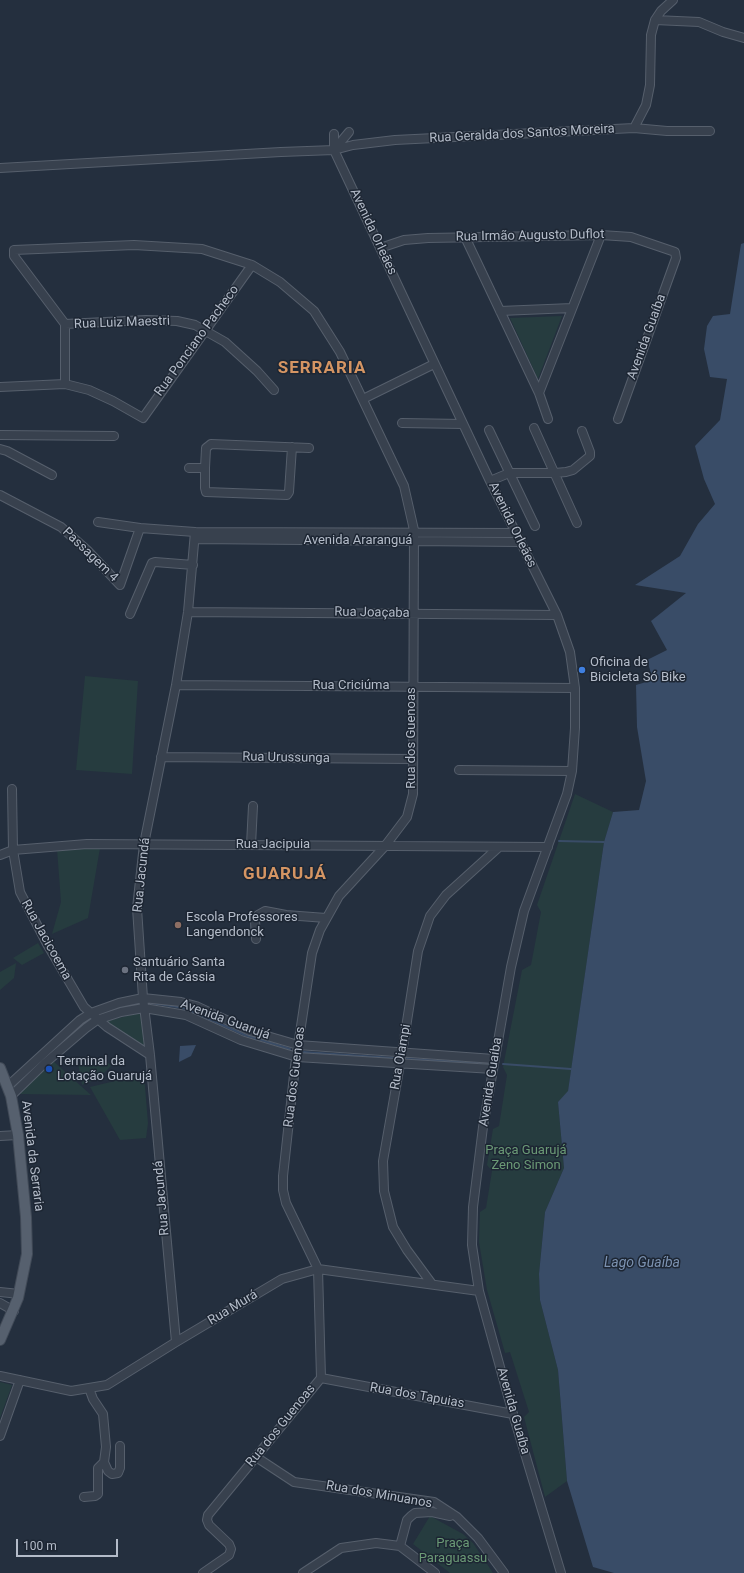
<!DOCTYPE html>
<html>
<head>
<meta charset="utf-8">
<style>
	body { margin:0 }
	#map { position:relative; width:744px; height:1573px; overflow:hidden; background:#242f3e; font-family:Roboto,sans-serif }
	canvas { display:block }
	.scale { position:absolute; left:16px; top:1539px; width:102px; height:18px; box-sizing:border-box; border:2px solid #b4bcc9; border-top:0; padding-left:5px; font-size:12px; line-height:14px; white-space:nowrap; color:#b4bcc9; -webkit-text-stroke:3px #1d2633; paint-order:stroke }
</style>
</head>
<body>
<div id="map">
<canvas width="744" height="1573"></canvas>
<div class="scale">100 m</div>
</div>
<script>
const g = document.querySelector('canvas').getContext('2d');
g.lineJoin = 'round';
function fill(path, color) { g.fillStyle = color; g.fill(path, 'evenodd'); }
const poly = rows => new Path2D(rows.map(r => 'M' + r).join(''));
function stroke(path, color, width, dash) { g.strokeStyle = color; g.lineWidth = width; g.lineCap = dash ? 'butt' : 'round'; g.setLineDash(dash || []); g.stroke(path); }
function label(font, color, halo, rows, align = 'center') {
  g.font = font + ' Roboto,sans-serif'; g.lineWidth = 3; g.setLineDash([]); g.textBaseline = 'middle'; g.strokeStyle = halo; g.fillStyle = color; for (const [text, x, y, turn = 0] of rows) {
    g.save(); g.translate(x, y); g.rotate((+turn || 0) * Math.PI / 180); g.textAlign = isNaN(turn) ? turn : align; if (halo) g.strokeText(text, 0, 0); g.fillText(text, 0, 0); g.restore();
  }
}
fill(poly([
	[562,316,538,379,510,318],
	[85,676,138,681,132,774,76,770],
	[575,794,613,812,604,842,568,1092,558,1102,564,1168,545,1212,539,1274,540,1300,558,1370,567,1481,545,1497,524,1417,529,1412,510,1352,505,1353,487,1290,479,1242,480,1212,486,1208,492,1171,487,1165,493,1129,499,1126,507,1075,503,1067,522,970,531,965,541,912,537,905],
	[100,848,88,918,52,934,61,902,57,849],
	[38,943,44,953,22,965,13,958],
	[16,963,14,978,0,990,0,972],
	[141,1012,148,1050,105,1022],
	[77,1058,105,1059,111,1066,99,1078,82,1085],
	[52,1060,91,1095,20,1094,21,1089],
	[144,1074,148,1123,146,1138,120,1140,90,1087],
	[0,1382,12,1385,0,1418],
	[430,1516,463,1534,473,1543,493,1573,450,1573,413,1544]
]), '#263c3f');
fill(poly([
	[744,243,744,1573,614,1573,593,1567,567,1481,558,1370,540,1300,539,1274,545,1212,564,1168,558,1102,568,1091,604,842,613,812,639,810,646,781,637,727,636,685,653,680,647,660,667,650,651,621,686,593,635,585,680,556,698,524,715,504,704,479,695,446,720,420,727,379,710,377,704,349,707,326,713,316,730,314,741,244],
	[196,1045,191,1056,179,1062,180,1046]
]), '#394c67');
stroke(poly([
	[559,841,604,842],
	[152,1003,184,1008,245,1035,290,1049],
	[304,1052,393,1058],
	[407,1059,481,1063],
	[503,1064,571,1069]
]), '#394c67', 2);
const minor = poly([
	[655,20,699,22,723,32,744,38],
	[634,128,646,105,650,85,651,35,655,20,661,11,673,0],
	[334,134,334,150,349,132],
	[334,150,490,481,557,615,570,652,575,688,575,728,572,771,567,794,524,911,511,967,483,1127,473,1207,472,1245,479,1291,513,1414,561,1573],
	[0,168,281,152,334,150,353,145,395,140,634,128,667,131,710,131],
	[465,237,539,393,548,419],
	[380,248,404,240,428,238,601,235,631,237,675,252,676,258,618,419],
	[500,311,572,308],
	[65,324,146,320,177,321,195,325,225,342,257,371,274,390],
	[65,384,65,324,14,256,14,250,134,245,202,249,252,265,280,282,314,311,340,352,404,486,414,530,413,794,407,817,385,846,339,896,320,930,312,953,295,1066,283,1176,283,1190,286,1203,318,1269,321,1378,208,1515,207,1520,209,1525,229,1544,231,1549,229,1555,203,1573],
	[0,387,65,384,89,390,113,401,143,418,252,265],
	[539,393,601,235],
	[363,399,434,364],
	[402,423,463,424],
	[534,428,577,523],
	[489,430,535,526],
	[0,435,114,436],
	[0,449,7,451,52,475],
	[189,468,205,468,205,488,206,492,287,495,289,492,292,447],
	[205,468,206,448,211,444,309,448],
	[490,481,509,473,555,473,566,472,573,470,590,456,590,452,582,431],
	[0,495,61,527,87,550,120,585,140,528,195,532,516,533],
	[98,522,140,528],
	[195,539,520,542],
	[188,612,557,615],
	[130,614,152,563,155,562,193,565],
	[176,685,575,688],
	[161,757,412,759],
	[459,770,572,771],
	[12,789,13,850,20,892,47,944,84,1007,107,1027,150,1055],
	[251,845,253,806],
	[0,855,13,850,87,844,548,847],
	[256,939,255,921,258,915,265,911,286,915,326,918],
	[8,1086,80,1020,91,1013,119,1003,143,998,181,1002,196,1006,250,1031,298,1045,494,1059],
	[11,1096,44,1064,86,1028,97,1020,121,1012,144,1008,186,1015,241,1040,297,1057,493,1069],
	[0,1136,18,1135],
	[432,1284,407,1250,393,1227,384,1191,383,1161,402,1053,418,951,430,916,446,895,499,847],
	[0,1292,19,1294],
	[0,1303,14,1311],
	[176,1342,150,1055,143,998,137,908,144,844,176,685,188,612,195,532],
	[0,1376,71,1391,107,1385,176,1342,282,1279,318,1269,479,1291],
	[321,1378,513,1414],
	[0,1436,20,1380],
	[256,1457,294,1482,434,1502,457,1517,478,1538,504,1573],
	[104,1462,108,1471,112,1474,118,1473,120,1468,120,1446],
	[84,1497,95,1496,98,1494,98,1468,104,1462,106,1447,103,1414,93,1399,89,1388],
	[400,1546,407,1520,411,1516,415,1513,432,1512,450,1516],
	[303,1573,341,1548,376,1543,400,1546,435,1573]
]);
const major = poly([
	[0,1068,11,1096,18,1135,26,1217,27,1254,18,1298,0,1340]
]);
stroke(minor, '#565f6c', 10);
stroke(major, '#414a57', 12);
stroke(minor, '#38414e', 8);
stroke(major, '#56606e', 10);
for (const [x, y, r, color] of [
	[582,670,4,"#3f7fe0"],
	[178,925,4,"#8d6e63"],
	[125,970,4,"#6b7280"],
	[49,1069,4,"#1a4fb4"]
]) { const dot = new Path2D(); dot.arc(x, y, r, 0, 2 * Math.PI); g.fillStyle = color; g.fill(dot); stroke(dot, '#1d2633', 1.5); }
label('13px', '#b4bcc9', '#1d2633', [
	["Rua Geralda dos Santos Moreira",522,134,-3],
	["Avenida Orleães",373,232,65],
	["Rua Irmão Augusto Duflot",530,236,-1],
	["Rua Luiz Maestri",122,323,-2],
	["Avenida Guaíba",647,337,-70],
	["Rua Ponciano Pacheco",197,341,-54],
	["Avenida Orleães",512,525,64],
	["Avenida Araranguá",358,541],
	["Passagem 4",90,555,44],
	["Rua Joaçaba",372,613,1],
	["Rua Criciúma",351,686],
	["Rua dos Guenoas",412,738,-90],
	["Rua Urussunga",286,758,1],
	["Rua Jacipuia",273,845],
	["Rua Jacundá",142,875,-84],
	["Rua Jacicoema",46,940,61],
	["Avenida Guarujá",225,1020,20],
	["Rua Oiampi",401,1057,-80],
	["Rua dos Guenoas",295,1077,-83],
	["Avenida Guaíba",491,1082,-81],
	["Avenida da Serraria",32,1156,83],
	["Rua Jacundá",162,1198,-95],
	["Rua Murá",233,1308,-31],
	["Rua dos Tapuias",417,1396,10],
	["Avenida Guaíba",513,1411,74],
	["Rua dos Guenoas",281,1426,-51],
	["Rua dos Minuanos",379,1495,10]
]);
label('13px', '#b4bcc9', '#1d2633', [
	["Oficina de",590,663],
	["Bicicleta Só Bike",590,678],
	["Escola Professores",186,918],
	["Langendonck",186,933],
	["Santuário Santa",133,963],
	["Rita de Cássia",133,978],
	["Terminal da",57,1062],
	["Lotação Guarujá",57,1077]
], 'left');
label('13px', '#6b9a76', '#1d2633', [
	["Praça Guarujá",526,1151],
	["Zeno Simon",526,1166],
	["Praça",453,1544],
	["Paraguassu",453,1559]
]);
label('italic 14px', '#7c92b1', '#1d2633', [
	["Lago Guaíba",642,1263]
]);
g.letterSpacing = '1px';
label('bold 17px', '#d59563', '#1d2633', [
	["SERRARIA",322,369],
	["GUARUJÁ",285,875]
]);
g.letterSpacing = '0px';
</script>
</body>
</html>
